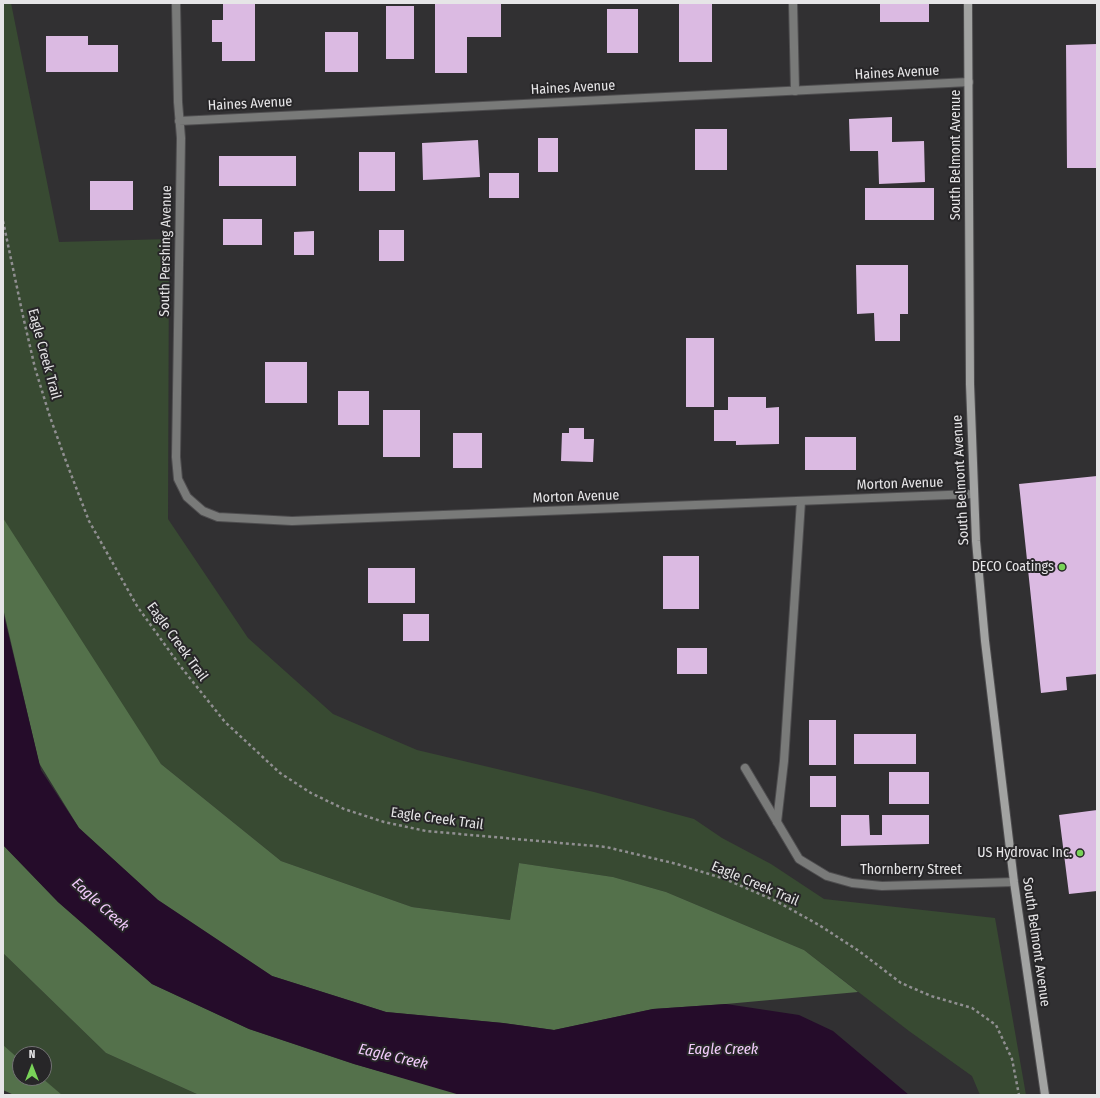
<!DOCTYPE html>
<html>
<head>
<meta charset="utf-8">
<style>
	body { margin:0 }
	#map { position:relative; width:1100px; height:1098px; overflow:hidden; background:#313032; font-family:"Fira Sans Condensed",sans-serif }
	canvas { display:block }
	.frame { position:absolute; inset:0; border:4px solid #e6e5e7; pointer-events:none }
	.north { position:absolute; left:12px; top:1046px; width:40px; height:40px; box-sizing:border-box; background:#272628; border:1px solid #737274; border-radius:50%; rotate:0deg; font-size:11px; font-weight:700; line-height:16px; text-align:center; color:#e6e5e7 }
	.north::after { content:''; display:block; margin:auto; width:14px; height:18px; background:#78d258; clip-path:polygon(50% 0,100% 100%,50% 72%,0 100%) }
</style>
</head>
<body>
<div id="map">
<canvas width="1100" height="1098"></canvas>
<div class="frame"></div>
<div class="north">N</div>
</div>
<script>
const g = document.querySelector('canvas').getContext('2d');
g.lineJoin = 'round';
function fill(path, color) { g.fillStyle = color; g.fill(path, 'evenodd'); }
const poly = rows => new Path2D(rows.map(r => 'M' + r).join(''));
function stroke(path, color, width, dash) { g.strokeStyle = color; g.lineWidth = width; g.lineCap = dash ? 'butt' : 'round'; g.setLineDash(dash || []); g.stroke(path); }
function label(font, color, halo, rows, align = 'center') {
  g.font = font + ' "Fira Sans Condensed",sans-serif'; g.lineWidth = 4; g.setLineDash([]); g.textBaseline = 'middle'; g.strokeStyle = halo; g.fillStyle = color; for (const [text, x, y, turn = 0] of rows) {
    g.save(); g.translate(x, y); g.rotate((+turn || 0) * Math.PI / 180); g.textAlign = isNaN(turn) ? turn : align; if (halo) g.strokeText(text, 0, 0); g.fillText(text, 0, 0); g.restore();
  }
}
fill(poly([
	[3,3,11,3,59,242,169,239,168,519,248,638,333,714,417,750,594,792,694,819,722,838,771,864,824,899,995,918,1026,1095,980,1095,972,1076,909,1031,804,950,666,892,613,877,519,863,510,920,412,907,281,861,161,764,89,656,3,519],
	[3,953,106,1053,199,1095,61,1095,41,1078,44,1078,44,1054,20,1054,20,1061,3,1046]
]), '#384a32');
fill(poly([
	[3,518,161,764,281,861,412,907,510,920,519,863,613,877,666,892,804,950,858,992,726,1004,653,1009,554,1030,503,1023,386,1012,272,976,158,900,79,828,39,763,3,608],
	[3,845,58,902,152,984,249,1029,354,1064,465,1095,199,1095,106,1053,3,953],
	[3,1045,20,1060,20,1078,42,1078,62,1095,14,1095,3,1090]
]), '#54714b');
fill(poly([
	[3,612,41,770,79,828,158,900,272,976,386,1012,503,1023,554,1030,653,1009,726,1004,799,1015,833,1031,909,1095,460,1095,354,1064,249,1029,152,984,58,902,3,845]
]), '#250c2a');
fill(poly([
	[223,3,255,3,255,61,222,61,222,42,212,42,212,20,223,20],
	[435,3,501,3,501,37,467,37,467,73,435,73],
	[679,3,712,3,712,62,679,62],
	[880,3,929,3,929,22,880,22],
	[386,6,414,6,414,59,386,59],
	[607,9,638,9,638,53,607,53],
	[325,32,358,32,358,72,325,72],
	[46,36,88,36,88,45,118,45,118,72,46,72],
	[1097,44,1097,168,1067,168,1066,45],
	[892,117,892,142,924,141,925,182,879,184,878,151,850,151,849,119],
	[695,129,727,129,727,170,695,170],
	[538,138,558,138,558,172,538,172],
	[478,140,480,177,423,180,422,143],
	[359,152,395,152,395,191,359,191],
	[219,156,296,156,296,186,219,186],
	[489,173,519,173,519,198,489,198],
	[90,181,133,181,133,210,90,210],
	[865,188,934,188,934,220,865,220],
	[223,219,262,219,262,245,223,245],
	[379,230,404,230,404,261,379,261],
	[314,231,314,255,294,255,294,232],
	[856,265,908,265,908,314,900,314,900,341,875,341,874,313,857,314],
	[686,338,714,338,714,407,686,407],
	[265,362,307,362,307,403,265,403],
	[338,391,369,391,369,425,338,425],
	[728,397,766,397,766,408,779,407,779,444,736,445,736,441,714,441,714,410,728,410],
	[383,410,420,410,420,457,383,457],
	[569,428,584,428,584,439,594,439,593,462,561,461,562,433,569,433],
	[453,433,482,433,482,468,453,468],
	[805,437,856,437,856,470,805,470],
	[1097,476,1097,674,1066,677,1067,690,1041,693,1019,484],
	[663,556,699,556,699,609,663,609],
	[368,568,415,568,415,603,368,603],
	[403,614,429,614,429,641,403,641],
	[677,648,707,648,707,674,677,674],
	[809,720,836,720,836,765,809,765],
	[854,734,916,734,916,764,854,764],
	[889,772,929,772,929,804,889,804],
	[810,776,836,776,836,807,810,807],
	[1097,810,1097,891,1069,894,1059,815],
	[841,815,869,815,870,835,882,835,882,815,929,815,929,844,841,846]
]), '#dbbae2');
const lane = poly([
	[793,3,795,91],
	[777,822,784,761,801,501]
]);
const street = poly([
	[176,3,178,102,181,138,176,457,178,479,187,497,203,511,218,517,292,521,973,494],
	[179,121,969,82],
	[745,768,799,859,827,876,852,883,882,886,1014,882]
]);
const secondary = poly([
	[968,3,970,384,976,541,985,641,1014,882,1045,1095]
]);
stroke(lane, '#4e4d4f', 10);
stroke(street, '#4e4d4f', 10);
stroke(secondary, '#4e4d4f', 10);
stroke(poly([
	[3,221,23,316,35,368,50,417,67,464,89,521,137,606,181,667,225,722,280,773,311,793,344,809,384,822,426,831,606,847,677,864,725,879,776,901,819,925,859,951,901,983,931,996,972,1008,996,1025,1012,1059,1019,1095]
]), '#908f91', 2.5, [3, 3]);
stroke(lane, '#797a79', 8);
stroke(street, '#797a79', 8);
stroke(secondary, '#a2a3a2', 8);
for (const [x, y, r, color] of [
	[1062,567,4,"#78d258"],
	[1080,853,4,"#78d258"]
]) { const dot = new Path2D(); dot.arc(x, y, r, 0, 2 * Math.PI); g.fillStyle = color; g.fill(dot); stroke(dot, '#272628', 1.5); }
label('14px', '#e6e5e7', '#272628', [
	["Haines Avenue",897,73,-3],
	["Haines Avenue",573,88,-3],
	["Haines Avenue",250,104,-3],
	["South Belmont Avenue",956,155,-90],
	["South Pershing Avenue",166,251,-89],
	["Eagle Creek Trail",44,354,75],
	["South Belmont Avenue",961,480,-93],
	["Morton Avenue",900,484,-2],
	["Morton Avenue",576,497,-2],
	["Eagle Creek Trail",177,642,54],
	["Eagle Creek Trail",437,819,8],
	["Thornberry Street",911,870],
	["Eagle Creek Trail",755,884,23],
	["South Belmont Avenue",1036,942,82]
]);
label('14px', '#e6e5e7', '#272628', [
	["DECO Coatings",1054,567],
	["US Hydrovac Inc.",1072,853]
], 'right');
label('italic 15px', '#f3ccfc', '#272628', [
	["Eagle Creek",100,905,42],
	["Eagle Creek",723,1050],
	["Eagle Creek",393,1057,13]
]);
</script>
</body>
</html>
